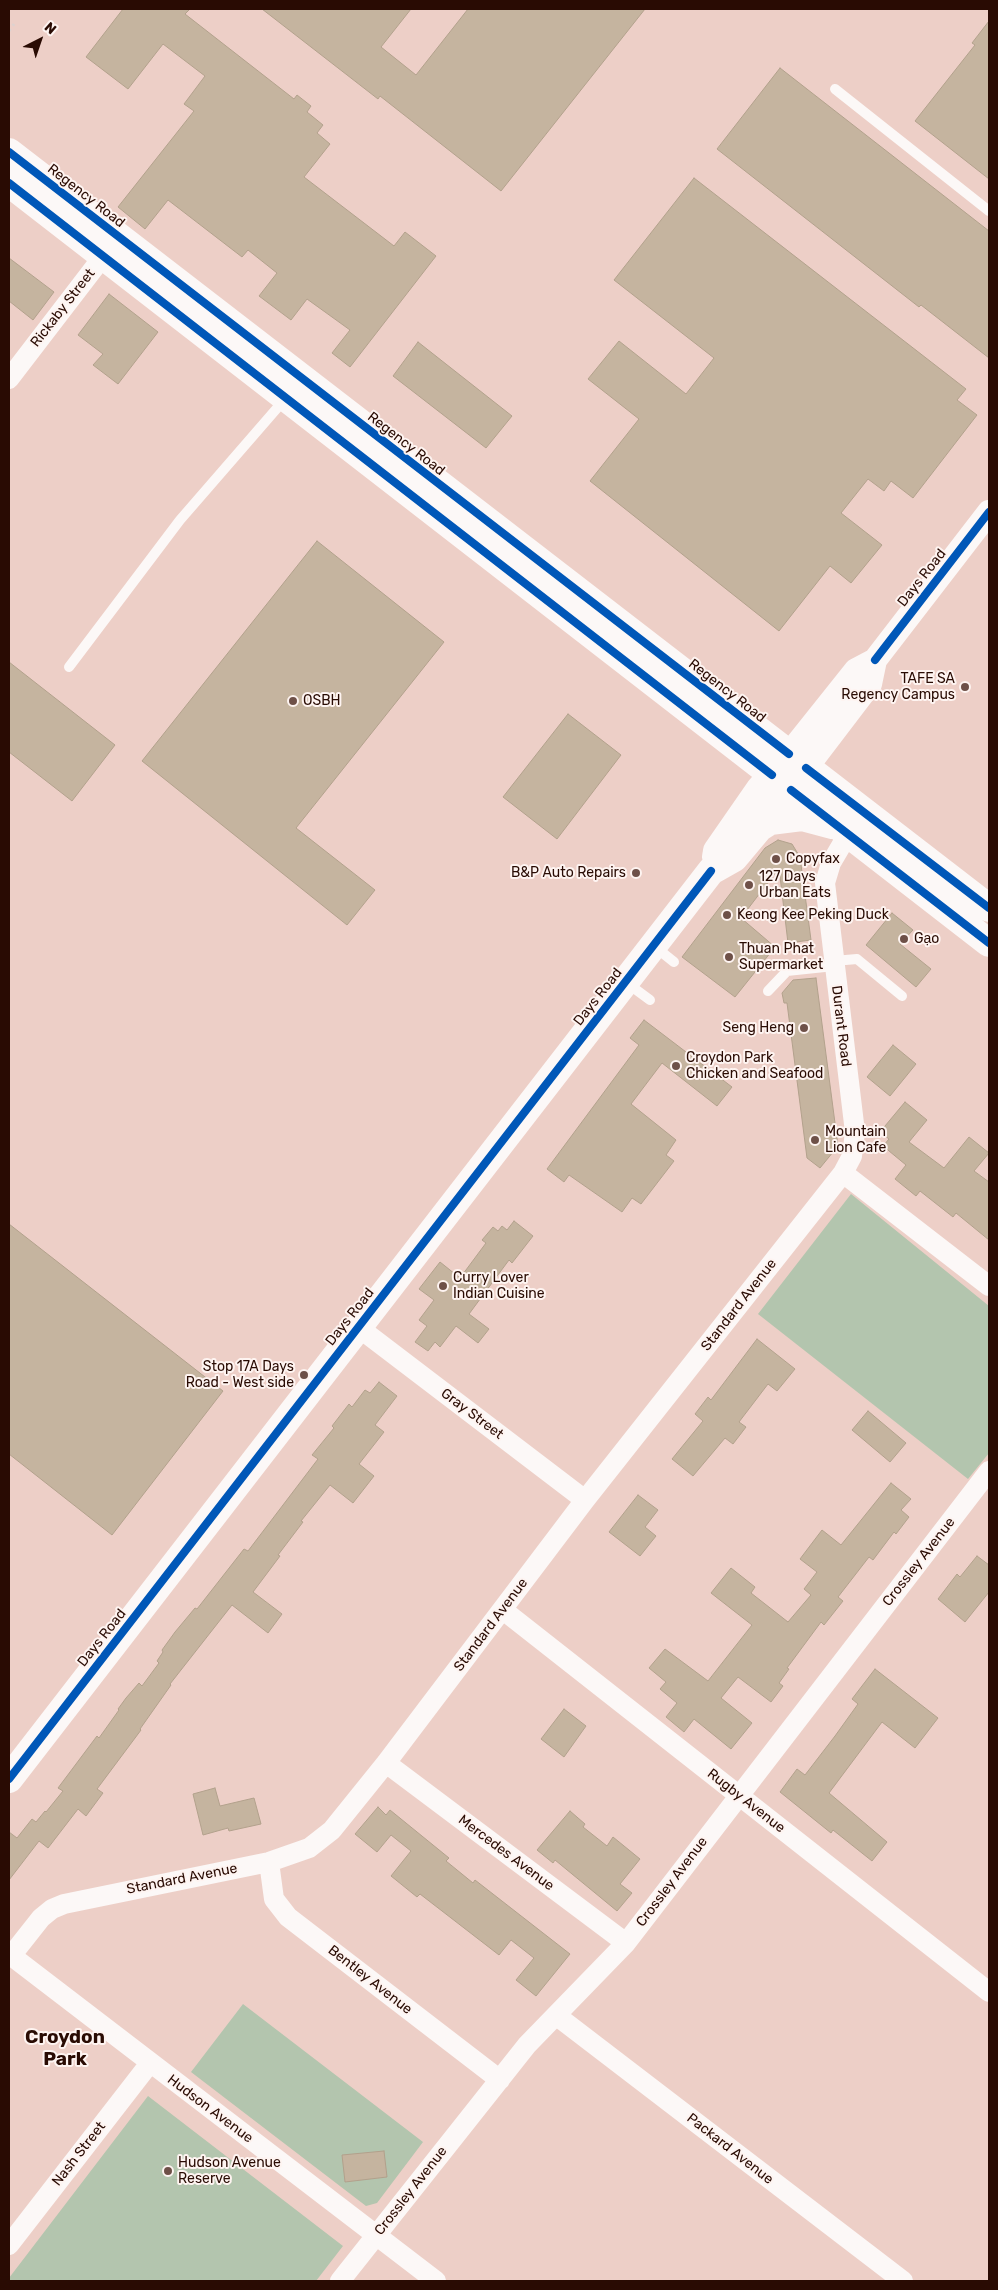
<!DOCTYPE html>
<html>
<head>
<meta charset="utf-8">
<style>
	body { margin:0 }
	#map { position:relative; width:998px; height:2290px; overflow:hidden; background:#edcfc7; font-family:Rubik,sans-serif }
	canvas { display:block }
	.frame { position:absolute; inset:0; border:10px solid #290b03; pointer-events:none }
	.north { position:absolute; left:15px; top:15px; width:50px; height:50px; -webkit-text-stroke:4px #fef4f1; paint-order:stroke; rotate:41deg; font-size:14px; font-weight:700; line-height:20px; text-align:center; color:#290b03 }
	.north::after { content:''; display:block; margin:auto; width:18px; height:22px; background:#290b03; clip-path:polygon(50% 0,100% 100%,50% 72%,0 100%) }
</style>
</head>
<body>
<div id="map">
<canvas width="998" height="2290"></canvas>
<div class="frame"></div>
<div class="north">N</div>
</div>
<script>
const g = document.querySelector('canvas').getContext('2d');
g.lineJoin = 'round';
function fill(path, color) { g.fillStyle = color; g.fill(path, 'evenodd'); }
const poly = rows => new Path2D(rows.map(r => 'M' + r).join(''));
function stroke(path, color, width, dash) { g.strokeStyle = color; g.lineWidth = width; g.lineCap = dash ? 'butt' : 'round'; g.setLineDash(dash || []); g.stroke(path); }
function label(font, color, halo, rows, align = 'center') {
  g.font = font + ' Rubik,sans-serif'; g.lineWidth = 4; g.setLineDash([]); g.textBaseline = 'middle'; g.strokeStyle = halo; g.fillStyle = color; for (const [text, x, y, turn = 0] of rows) {
    g.save(); g.translate(x, y); g.rotate((+turn || 0) * Math.PI / 180); g.textAlign = isNaN(turn) ? turn : align; if (halo) g.strokeText(text, 0, 0); g.fillText(text, 0, 0); g.restore();
  }
}
fill(poly([
	[851,1194,989,1306,989,1453,968,1479,758,1314],
	[243,2004,423,2142,377,2203,366,2206,191,2072],
	[148,2096,343,2246,316,2281,9,2281,9,2278]
]), '#b3c5ae');
const building = poly([
	[123,9,190,9,185,14,294,99,297,95,311,106,307,112,323,125,317,133,330,144,304,177,394,246,405,232,436,256,350,367,332,353,350,330,307,299,291,320,259,296,277,273,248,250,242,257,168,200,145,229,118,207,194,111,184,104,205,76,163,44,128,89,86,57,123,9],
	[262,9,411,9,381,47,416,75,468,9,645,9,501,191,380,96,378,99,262,9],
	[989,21,989,179,915,121,975,45,972,43,989,21],
	[780,68,989,231,989,358,921,305,919,307,717,149,780,68],
	[694,178,966,389,957,400,977,415,913,498,891,481,884,491,868,479,841,513,882,545,851,583,830,566,779,631,590,481,639,419,588,379,619,341,686,394,714,358,614,280,694,178],
	[9,258,54,292,33,320,9,301,9,258],
	[109,294,158,332,118,384,93,365,103,354,78,335,109,294],
	[418,342,512,416,486,448,393,376,418,342],
	[317,541,444,642,296,828,375,890,347,925,142,761,317,541],
	[9,662,115,745,72,801,9,752,9,662],
	[568,714,621,755,557,839,503,797,568,714],
	[778,840,792,844,800,857,811,940,788,943,779,868,741,918,775,947,735,997,682,957,765,848,778,840],
	[892,913,913,930,900,944,931,969,916,987,866,945,892,913],
	[816,978,838,1146,820,1168,807,1158,787,1003,784,1003,782,993,793,980,816,978],
	[644,1020,732,1087,717,1106,662,1063,631,1104,676,1140,666,1155,674,1161,641,1204,632,1198,622,1212,569,1175,564,1182,547,1169,639,1045,630,1038,644,1020],
	[893,1045,916,1064,890,1096,867,1077,893,1045],
	[905,1102,927,1120,909,1142,944,1168,969,1137,989,1153,974,1171,989,1182,989,1240,956,1213,953,1217,920,1191,916,1196,895,1179,906,1165,883,1146,889,1139,880,1132,905,1102],
	[514,1221,533,1236,512,1263,509,1260,469,1314,489,1329,478,1343,456,1326,440,1347,435,1342,428,1351,415,1342,427,1326,419,1320,434,1300,419,1289,440,1262,460,1278,486,1243,482,1240,493,1227,498,1231,502,1226,507,1230,514,1221],
	[9,1224,223,1391,112,1535,9,1454,9,1224],
	[757,1339,795,1369,777,1391,768,1384,739,1422,746,1427,733,1444,725,1438,693,1476,672,1459,703,1421,695,1414,708,1397,711,1400,757,1339],
	[379,1382,397,1396,375,1425,384,1432,359,1464,374,1476,353,1503,330,1485,301,1521,303,1522,278,1555,280,1556,253,1592,282,1614,268,1633,232,1605,170,1684,171,1685,140,1729,141,1730,97,1789,103,1793,86,1816,78,1809,48,1848,39,1841,9,1880,9,1832,17,1838,32,1819,36,1822,45,1811,46,1812,63,1791,58,1788,97,1736,99,1738,119,1710,118,1709,126,1698,139,1683,142,1686,159,1663,157,1661,163,1652,162,1650,175,1632,195,1608,197,1609,244,1549,248,1551,318,1459,312,1455,334,1428,332,1426,349,1404,352,1407,365,1390,370,1393,379,1382],
	[868,1411,906,1443,890,1462,852,1430,868,1411],
	[891,1483,911,1499,901,1510,909,1517,896,1534,894,1532,873,1560,869,1557,838,1597,843,1601,824,1625,821,1622,787,1668,789,1669,779,1683,783,1686,771,1702,738,1677,721,1698,752,1723,731,1749,694,1719,684,1732,666,1717,677,1703,660,1689,666,1682,649,1668,665,1649,708,1681,752,1625,711,1593,731,1568,755,1587,751,1593,788,1622,811,1595,804,1589,817,1572,800,1559,822,1530,841,1545,891,1483],
	[638,1495,658,1510,645,1527,656,1536,640,1556,609,1532,638,1495],
	[977,1556,989,1565,989,1592,965,1622,938,1599,957,1574,960,1577,977,1556],
	[875,1669,938,1718,915,1748,882,1722,829,1793,887,1842,872,1861,833,1830,831,1833,780,1792,797,1769,805,1775,835,1736,858,1704,852,1699,875,1669],
	[564,1709,586,1726,564,1757,541,1739,564,1709],
	[215,1788,220,1806,254,1798,261,1824,229,1831,228,1828,203,1835,193,1794,215,1788],
	[378,1807,386,1815,390,1810,449,1858,446,1861,473,1883,475,1880,570,1954,536,1996,516,1980,534,1958,511,1940,499,1955,420,1894,417,1897,391,1876,411,1851,391,1835,377,1852,355,1834,378,1807],
	[570,1811,585,1824,583,1827,607,1846,613,1837,640,1859,620,1884,632,1893,617,1911,555,1860,553,1863,537,1850,570,1811],
	[384,2151,387,2177,345,2182,342,2155,384,2151]
]);
fill(building, '#c5b49f');
stroke(building, '#b2a18c', 1);
stroke(poly([
	[9,31,14,24]
]), '#ddd2d0', 3, [2.5, 4]);
stroke(poly([
	[835,89,989,211],
	[69,667,180,520,285,399],
	[654,946,674,962],
	[834,961,857,959,902,996],
	[627,983,650,1000],
	[768,991,787,971,834,966]
]), '#fcf8f7', 10);
stroke(poly([
	[9,379,111,246],
	[843,1173,989,1286],
	[358,1327,585,1500],
	[503,1610,989,1992],
	[386,1763,626,1943],
	[269,1862,274,1899,288,1917,500,2080],
	[9,1954,436,2281],
	[11,1956,41,1918,52,1909,64,1904,269,1862,309,1848,332,1830,386,1763,585,1500,843,1173,852,1156,855,1132,825,883,831,863,848,834],
	[557,2016,903,2281],
	[9,2245,150,2063],
	[340,2281,527,2045,626,1943,989,1471]
]), '#fcf8f7', 20);
stroke(poly([
	[789,754,856,670,875,660,989,512],
	[806,768,870,684,875,660]
]), '#fcf8f7', 24);
stroke(poly([
	[9,152,989,908],
	[9,183,989,943],
	[756,830,770,821,802,817,832,825],
	[716,857,717,851,760,789,783,762],
	[9,1779,711,871,734,858,791,790,806,768]
]), '#fcf8f7', 28);
stroke(poly([
	[9,152,789,754],
	[9,183,772,775],
	[875,660,989,512],
	[806,768,989,908],
	[791,790,989,943],
	[9,1779,711,871]
]), '#0057b8', 8);
for (const [x, y, r, color] of [
	[965,687,5,"#6e5048"],
	[293,701,5,"#6e5048"],
	[776,859,5,"#6e5048"],
	[636,873,5,"#6e5048"],
	[749,885,5,"#6e5048"],
	[727,915,5,"#6e5048"],
	[904,939,5,"#6e5048"],
	[729,957,5,"#6e5048"],
	[804,1028,5,"#6e5048"],
	[676,1066,5,"#6e5048"],
	[815,1140,5,"#6e5048"],
	[443,1286,5,"#6e5048"],
	[304,1375,5,"#6e5048"],
	[168,2171,5,"#6e5048"]
]) { const dot = new Path2D(); dot.arc(x, y, r, 0, 2 * Math.PI); g.fillStyle = color; g.fill(dot); stroke(dot, '#fef4f1', 2); }
label('14px', '#290b03', '#fef4f1', [
	["Regency Road",86,196,38],
	["Rickaby Street",63,308,-52],
	["Regency Road",406,444,38],
	["Days Road",922,578,-52],
	["Regency Road",727,691,38],
	["Days Road",598,997,-52],
	["Durant Road",841,1026,83],
	["Standard Avenue",739,1305,-52],
	["Days Road",350,1317,-52],
	["Gray Street",472,1414,37],
	["Crossley Avenue",919,1562,-52],
	["Standard Avenue",491,1625,-53],
	["Days Road",102,1638,-52],
	["Rugby Avenue",746,1801,38],
	["Mercedes Avenue",506,1853,37],
	["Standard Avenue",182,1879,-11],
	["Crossley Avenue",672,1882,-53],
	["Bentley Avenue",370,1980,38],
	["Hudson Avenue",210,2109,37],
	["Packard Avenue",730,2149,38],
	["Nash Street",79,2154,-52],
	["Crossley Avenue",411,2191,-52]
]);
label('14px', '#290b03', '#fef4f1', [
	["TAFE SA",955,679,"right"],
	["Regency Campus",955,695,"right"],
	["OSBH",303,701],
	["Copyfax",786,859],
	["B&P Auto Repairs",626,873,"right"],
	["127 Days",759,877],
	["Urban Eats",759,893],
	["Keong Kee Peking Duck",737,915],
	["Gạo",914,939],
	["Thuan Phat",739,949],
	["Supermarket",739,965],
	["Seng Heng",794,1028,"right"],
	["Croydon Park",686,1058],
	["Chicken and Seafood",686,1074],
	["Mountain",825,1132],
	["Lion Cafe",825,1148],
	["Curry Lover",453,1278],
	["Indian Cuisine",453,1294],
	["Stop 17A Days",294,1367,"right"],
	["Road - West side",294,1383,"right"],
	["Hudson Avenue",178,2163],
	["Reserve",178,2179]
], 'left');
label('bold 19px', '#290b03', '#fef4f1', [
	["Croydon",65,2038],
	["Park",65,2060]
]);
</script>
</body>
</html>
